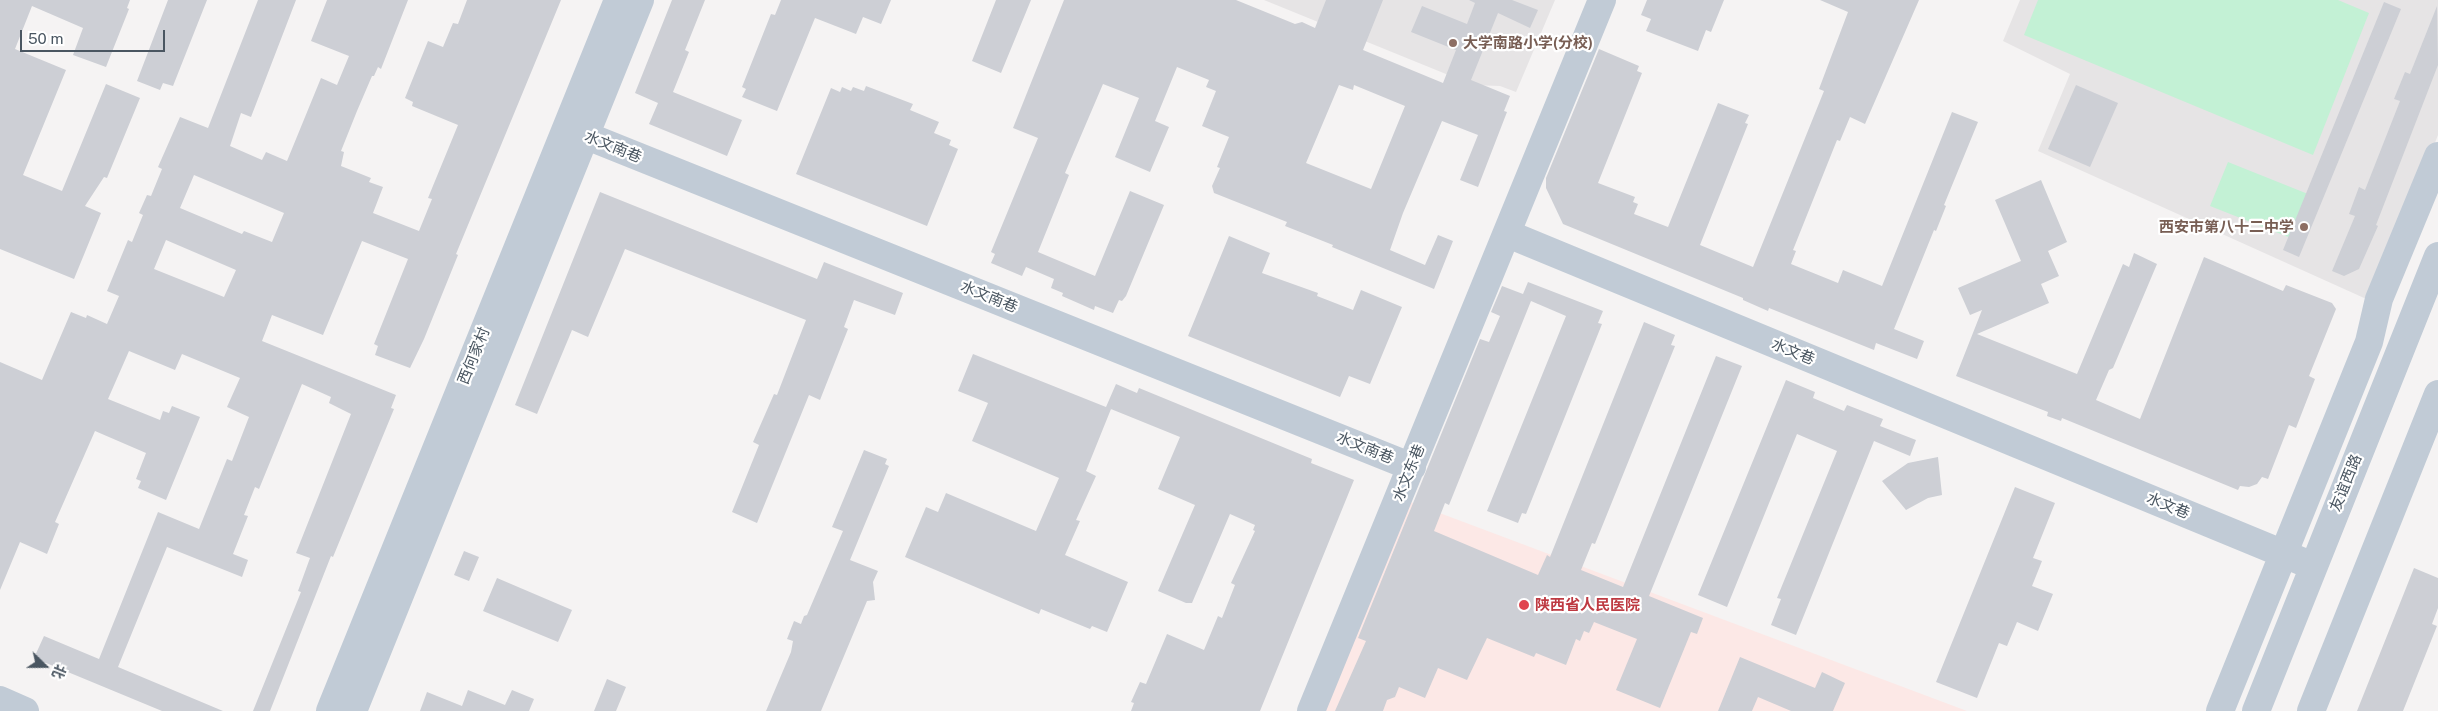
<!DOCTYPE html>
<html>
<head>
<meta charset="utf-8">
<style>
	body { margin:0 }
	#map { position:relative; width:2438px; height:711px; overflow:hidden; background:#f5f3f3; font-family:"Public Sans","Noto Sans SC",sans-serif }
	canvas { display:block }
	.north { position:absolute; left:20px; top:641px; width:50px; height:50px; -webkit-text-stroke:4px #fff; paint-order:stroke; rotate:112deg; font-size:14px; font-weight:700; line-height:20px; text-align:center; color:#4a5661 }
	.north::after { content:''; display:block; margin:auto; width:18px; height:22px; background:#4a5661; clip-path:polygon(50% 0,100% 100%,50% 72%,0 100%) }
	.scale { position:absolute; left:20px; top:30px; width:145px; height:22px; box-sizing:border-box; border:2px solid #4a5661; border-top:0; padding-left:6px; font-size:15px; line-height:18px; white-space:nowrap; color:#4a5661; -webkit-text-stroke:4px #fff; paint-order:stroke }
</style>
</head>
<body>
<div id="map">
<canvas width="2438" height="711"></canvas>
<div class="north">北</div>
<div class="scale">50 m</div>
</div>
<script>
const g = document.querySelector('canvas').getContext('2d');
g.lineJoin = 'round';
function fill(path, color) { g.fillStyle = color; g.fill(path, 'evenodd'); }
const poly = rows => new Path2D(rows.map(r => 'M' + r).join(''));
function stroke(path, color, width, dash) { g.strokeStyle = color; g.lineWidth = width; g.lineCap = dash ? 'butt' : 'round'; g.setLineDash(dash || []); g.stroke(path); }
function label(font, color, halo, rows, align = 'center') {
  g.font = font + ' "Public Sans","Noto Sans SC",sans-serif'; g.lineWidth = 4.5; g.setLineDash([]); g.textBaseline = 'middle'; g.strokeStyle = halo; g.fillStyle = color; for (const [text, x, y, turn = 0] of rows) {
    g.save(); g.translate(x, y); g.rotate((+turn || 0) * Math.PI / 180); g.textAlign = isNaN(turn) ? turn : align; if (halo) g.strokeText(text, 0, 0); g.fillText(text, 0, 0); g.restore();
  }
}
fill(poly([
	[1264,0,1555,0,1516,92,1500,86,1473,85],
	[2020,0,2438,0,2438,135,2373,302,2038,151,2070,74,2003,41]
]), '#e6e4e5');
fill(poly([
	[1405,500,1967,711,1319,711]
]), '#fce8e6');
fill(poly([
	[2038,0,2338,0,2369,13,2313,155,2024,35],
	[2228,162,2318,198,2301,242,2210,206]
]), '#c3f1d5');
fill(poly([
	[0,0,130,0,127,8,129,9,106,67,73,55,83,28,32,6,15,49,66,70,23,175,62,191,106,84,140,98,107,178,104,177,85,206,101,213,74,279,0,249],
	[168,0,207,0,173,86,163,83,160,90,137,81],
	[258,0,296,0,251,117,241,113,230,146,262,160,266,152,287,161,321,78,337,85,349,56,311,41,327,0,408,0,381,69,378,67,374,76,372,76,357,111,341,151,344,152,341,166,371,178,369,182,383,187,373,213,419,231,432,199,428,198,458,125,412,106,413,102,405,98,428,41,443,47,453,23,458,24,467,0,561,0,456,254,458,255,424,339,410,368,375,355,378,346,374,344,408,259,362,241,323,335,272,315,262,341,396,395,391,408,394,409,333,557,331,556,270,711,253,711,301,592,298,591,310,558,296,553,351,414,329,403,331,397,302,384,259,489,255,487,244,515,248,516,233,554,248,560,242,577,167,547,118,667,223,711,162,711,34,658,44,636,99,659,158,512,199,529,227,459,232,461,249,417,227,407,240,378,182,354,175,370,129,351,108,399,160,420,163,411,169,413,172,406,200,417,166,500,138,488,141,481,136,479,146,453,95,431,55,522,59,524,47,554,20,542,0,590,0,362,42,380,71,312,86,318,87,315,107,324,119,296,107,291,128,240,132,242,143,215,139,213,147,195,151,196,162,169,158,167,180,117,208,128],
	[194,175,284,213,272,242,244,231,242,234,180,208],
	[166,240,236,270,224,297,154,269],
	[672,0,705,0,685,50,689,52,673,92,742,120,727,156,649,124,658,103,635,93],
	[781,0,891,0,881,24,863,17,856,34,815,18,777,111,742,97,746,89,742,87,771,14,775,15],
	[996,0,1031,0,1001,73,972,61],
	[1064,0,1236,0,1295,24,1302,22,1315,28,1326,0,1383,0,1363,50,1443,83,1456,50,1411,32,1422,6,1467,24,1475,3,1469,0,1512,0,1538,10,1530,28,1498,13,1471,80,1510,96,1504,111,1507,112,1478,187,1460,180,1478,135,1442,121,1403,213,1390,250,1425,265,1438,235,1453,241,1434,289,1332,247,1333,245,1285,226,1287,222,1214,193,1212,186,1220,168,1217,167,1229,137,1202,126,1216,91,1206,87,1209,80,1177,67,1155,121,1169,127,1150,172,1115,157,1139,98,1103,84,1065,173,1069,175,1038,252,1095,276,1130,191,1164,205,1126,296,1122,301,1119,300,1113,313,1095,306,1094,310,1062,296,1063,293,1051,288,1054,279,1026,267,1022,276,991,263,995,254,991,252,1038,138,1013,128],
	[1339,85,1353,90,1354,85,1405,106,1371,189,1306,163],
	[1647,0,1724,0,1711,32,1706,30,1698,51,1646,31,1651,19,1641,15],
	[1820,0,1919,0,1865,124,1850,117,1840,141,1837,140,1793,250,1796,251,1791,264,1838,283,1843,270,1882,286,1952,112,1978,122,1944,205,1946,206,1936,231,1934,230,1894,329,1924,341,1917,359,1876,343,1874,350,1769,308,1768,311,1743,300,1743,298,1563,224,1546,188,1546,178,1599,49,1639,66,1637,71,1642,73,1598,183,1635,197,1633,202,1638,204,1634,214,1668,227,1718,103,1749,115,1745,123,1748,124,1700,245,1753,267,1824,91,1819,89,1848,12],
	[2384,2,2401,9,2299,257,2283,250],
	[2437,6,2438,65,2376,225,2378,226,2359,269,2344,276,2332,271,2355,216,2349,214,2359,187,2365,190,2400,101,2394,99,2405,72,2410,74],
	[2076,85,2118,103,2090,167,2048,149],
	[866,86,913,104,910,110,939,122,934,133,951,140,949,145,958,149,927,226,796,174,831,88,840,92,842,87,851,91,853,87,864,91],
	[2041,180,2067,242,2048,251,2059,276,2041,284,2049,303,1977,334,2077,374,2123,264,2129,267,2134,253,2157,264,2113,368,2109,370,2096,400,2140,419,2204,257,2283,291,2286,285,2332,303,2336,309,2309,376,2315,379,2296,428,2289,425,2268,479,2262,477,2257,484,2249,487,2240,486,2238,490,2062,418,2061,421,2047,416,2048,412,1956,376,1982,310,1970,315,1958,288,2021,261,1995,200],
	[600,192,817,279,824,262,903,293,895,315,854,300,844,327,848,329,820,400,809,395,757,523,732,512,759,445,753,442,774,394,777,395,806,320,625,249,588,337,572,330,537,414,515,405],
	[1229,236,1270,253,1262,273,1318,293,1317,296,1353,310,1361,290,1402,307,1370,384,1349,376,1340,397,1188,336],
	[1528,282,1603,311,1598,323,1602,324,1526,514,1522,513,1518,523,1487,511,1566,316,1531,301,1449,505,1445,503,1434,531,1538,575,1547,555,1550,557,1644,322,1675,335,1671,345,1675,346,1595,544,1592,543,1581,570,1623,587,1716,356,1742,366,1649,596,1703,618,1697,634,1691,632,1660,708,1616,690,1637,639,1594,622,1589,633,1584,631,1580,641,1576,639,1566,665,1536,653,1534,657,1487,638,1467,680,1438,668,1425,698,1399,687,1395,697,1387,700,1383,711,1335,711,1366,641,1358,638,1480,339,1489,342,1500,316,1491,312,1502,286,1523,294],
	[973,354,1111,409,1086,471,1096,476,1076,520,1080,521,1065,555,1128,582,1107,632,1092,626,1090,629,1041,609,1039,614,905,557,926,507,938,512,946,493,1036,531,1059,478,972,441,988,403,958,391],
	[1786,380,1815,392,1813,398,1844,411,1847,405,1883,419,1880,426,1916,440,1910,456,1874,441,1796,635,1771,625,1781,599,1777,598,1837,451,1797,434,1727,607,1698,595],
	[1116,384,1137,393,1139,388,1312,459,1311,463,1354,480,1260,711,1131,711,1134,703,1131,702,1140,682,1146,684,1167,634,1204,650,1218,616,1222,618,1235,585,1231,583,1255,531,1253,530,1255,525,1230,514,1192,603,1186,603,1158,591,1195,505,1158,489,1180,437,1106,407],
	[864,450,887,459,885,464,889,466,850,560,878,571,873,582,875,600,867,601,821,711,766,711,791,652,793,641,787,639,794,621,801,624,804,616,807,615,843,531,832,527],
	[1938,457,1942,495,1928,498,1906,510,1882,481,1908,463],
	[2015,487,2055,503,2033,558,2042,561,2032,586,2053,594,2038,631,2017,622,2007,646,1999,643,1977,698,1936,682],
	[464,551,479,557,469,581,454,575],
	[2414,568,2438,578,2438,608,2432,624,2437,626,2403,711,2357,711],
	[497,578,572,610,558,642,483,611],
	[1740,657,1815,688,1822,672,1845,683,1833,711,1791,711,1758,697,1752,711,1718,711],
	[607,679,626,687,616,711,594,711],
	[468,690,505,705,512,690,534,699,529,711,420,711,427,692,462,706]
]), '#cdcfd5');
stroke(poly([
	[567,128,1412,467],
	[1508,234,2313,566],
	[0,700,25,711],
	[330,711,618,0],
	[353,711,640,0],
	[1311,711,1602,0],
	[2220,711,2369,342,2379,299,2438,156],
	[2256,711,2438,256],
	[2311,711,2438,394]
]), '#c1cbd6', 28);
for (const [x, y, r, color] of [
	[1453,43,5,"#8d6e63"],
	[2304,227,5,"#8d6e63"],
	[1524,605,6,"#e0444e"]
]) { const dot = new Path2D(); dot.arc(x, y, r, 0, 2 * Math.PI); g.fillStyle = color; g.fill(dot); stroke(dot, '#fff', 2); }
label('bold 15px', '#785e54', '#fff', [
	["大学南路小学(分校)",1463,43],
	["西安市第八十二中学",2294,227,"right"]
], 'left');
label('15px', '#4a5661', '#fff', [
	["水文南巷",613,147,22],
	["水文南巷",989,297,22],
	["水文巷",1793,352,22],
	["西何家村",474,356,-68],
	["水文南巷",1365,448,22],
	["水文东巷",1409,473,-68],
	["友谊西路",2346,483,-68],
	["水文巷",2168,506,22]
]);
label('bold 15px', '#be3a42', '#fff', [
	["陕西省人民医院",1535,605]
], 'left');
</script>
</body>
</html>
